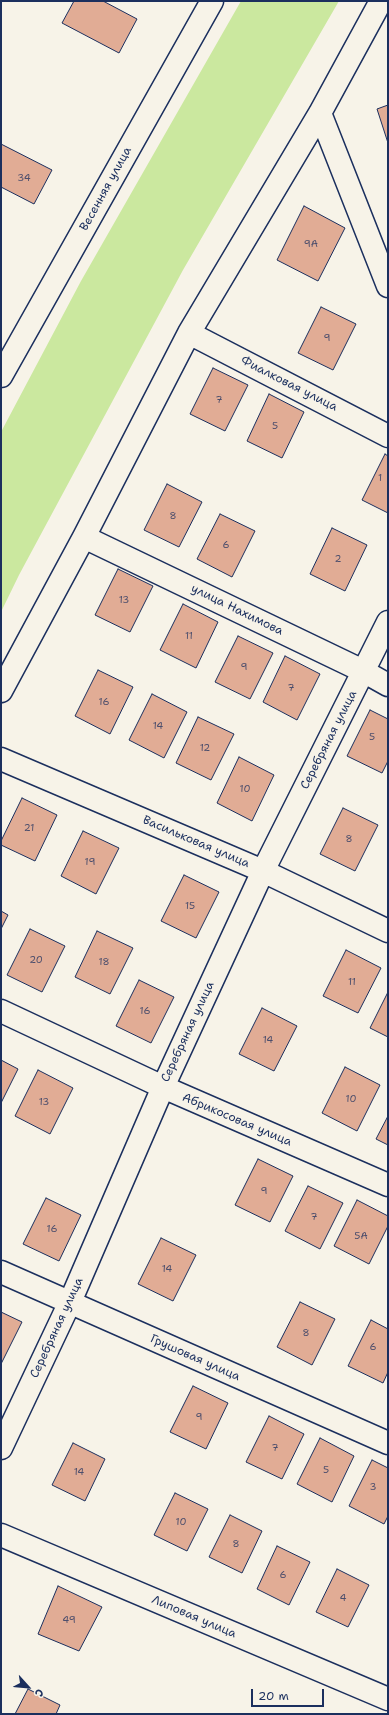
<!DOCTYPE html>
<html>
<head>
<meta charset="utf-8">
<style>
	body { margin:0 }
	#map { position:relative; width:389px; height:1715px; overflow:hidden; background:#f7f3e8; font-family:"Shantell Sans",sans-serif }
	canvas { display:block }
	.frame { position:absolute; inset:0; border:2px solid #1b2f5e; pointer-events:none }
	.north { position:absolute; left:8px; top:1667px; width:40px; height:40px; -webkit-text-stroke:3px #f7f3e8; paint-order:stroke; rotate:117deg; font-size:11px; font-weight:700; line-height:16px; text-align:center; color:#1b2f5e }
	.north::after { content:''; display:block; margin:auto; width:14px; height:18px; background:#1b2f5e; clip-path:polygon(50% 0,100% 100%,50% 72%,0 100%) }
	.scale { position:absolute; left:251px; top:1689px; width:73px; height:18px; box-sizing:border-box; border:2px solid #1b2f5e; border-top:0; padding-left:5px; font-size:12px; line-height:14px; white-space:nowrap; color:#1b2f5e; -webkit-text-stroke:3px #f7f3e8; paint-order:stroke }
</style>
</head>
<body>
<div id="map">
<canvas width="389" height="1715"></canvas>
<div class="frame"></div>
<div class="north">С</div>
<div class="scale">20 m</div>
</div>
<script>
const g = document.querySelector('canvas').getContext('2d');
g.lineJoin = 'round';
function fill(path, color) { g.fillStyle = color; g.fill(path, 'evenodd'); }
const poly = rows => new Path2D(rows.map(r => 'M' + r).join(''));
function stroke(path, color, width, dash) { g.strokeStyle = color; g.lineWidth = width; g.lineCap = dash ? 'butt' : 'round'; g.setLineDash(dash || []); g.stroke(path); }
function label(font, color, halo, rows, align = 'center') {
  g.font = font + ' "Shantell Sans",sans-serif'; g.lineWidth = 3; g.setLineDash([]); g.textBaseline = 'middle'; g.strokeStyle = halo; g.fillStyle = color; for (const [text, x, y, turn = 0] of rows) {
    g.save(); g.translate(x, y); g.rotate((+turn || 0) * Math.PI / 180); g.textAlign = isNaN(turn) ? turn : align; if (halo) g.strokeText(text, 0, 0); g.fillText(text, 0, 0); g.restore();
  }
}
fill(poly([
	[241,1,339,1,183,270,19,575,1,612,1,432,81,281]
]), '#cbe89f');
const building = poly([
	[74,1,103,1,137,19,119,53,62,23,74,1],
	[388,105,388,143,377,109,388,105],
	[1,144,52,170,34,204,1,187,1,144],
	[304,206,345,228,318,281,277,260,304,206],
	[321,307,356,324,333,370,298,353,321,307],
	[213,368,248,385,225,431,190,414,213,368],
	[269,394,304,412,282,458,247,441,269,394],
	[385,454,388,456,388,513,362,500,385,454],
	[167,484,202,502,179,547,144,530,167,484],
	[220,514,255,531,232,577,197,559,220,514],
	[332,528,367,545,345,591,310,574,332,528],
	[118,569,153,586,130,632,95,615,118,569],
	[183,604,218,622,196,668,160,650,183,604],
	[238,636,273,653,250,699,215,682,238,636],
	[285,656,320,674,297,720,263,702,285,656],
	[98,670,133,687,110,734,75,716,98,670],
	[152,694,187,712,164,758,129,740,152,694],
	[370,710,388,719,388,761,382,773,347,756,370,710],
	[198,717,234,734,211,780,176,763,198,717],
	[239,757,274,775,252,821,217,803,239,757],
	[22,798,57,815,35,861,1,845,1,841,22,798],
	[343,808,378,825,355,871,320,854,343,808],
	[83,831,119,848,96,894,61,876,83,831],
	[184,875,219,892,196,938,161,921,184,875],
	[1,911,8,915,1,929,1,911],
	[30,929,65,946,42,992,7,975,30,929],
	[97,931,133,948,110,994,75,977,97,931],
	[346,950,381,968,358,1013,323,996,346,950],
	[139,980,174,997,151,1043,116,1026,139,980],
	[388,992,388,1037,370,1028,388,992],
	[262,1008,297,1026,274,1071,239,1054,262,1008],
	[1,1060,18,1069,1,1103,1,1060],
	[345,1067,380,1085,357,1131,322,1113,345,1067],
	[38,1070,73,1088,50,1134,15,1116,38,1070],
	[388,1116,388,1145,376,1139,388,1116],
	[258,1159,293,1176,270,1222,235,1205,258,1159],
	[308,1186,343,1203,320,1249,285,1231,308,1186],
	[46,1198,81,1215,59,1261,23,1244,46,1198],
	[357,1200,388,1216,388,1226,369,1264,334,1246,357,1200],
	[161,1238,196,1255,173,1301,138,1284,161,1238],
	[300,1302,335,1319,312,1365,277,1347,300,1302],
	[1,1312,22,1322,1,1364,1,1312],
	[371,1320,388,1329,388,1372,383,1383,348,1366,371,1320],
	[193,1386,228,1403,206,1449,170,1432,193,1386],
	[269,1416,304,1434,282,1479,246,1462,269,1416],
	[320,1438,354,1456,332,1502,297,1484,320,1438],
	[73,1443,105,1459,85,1501,52,1485,73,1443],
	[372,1460,388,1468,388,1516,384,1524,349,1506,372,1460],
	[175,1493,208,1509,187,1551,154,1535,175,1493],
	[230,1515,262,1531,242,1573,209,1557,230,1515],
	[277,1546,310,1562,289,1605,257,1589,277,1546],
	[337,1569,369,1585,348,1627,316,1612,337,1569],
	[58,1586,102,1607,79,1651,38,1634,58,1586],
	[28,1689,60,1705,56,1714,15,1714,28,1689]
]);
fill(building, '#e1ac95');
stroke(building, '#1b2f5e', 1);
const street = poly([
	[320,113,388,286],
	[189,333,388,436],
	[1,376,212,1],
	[84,537,363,671,388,685],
	[1,691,84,537,189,333,320,113,381,1],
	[1,759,263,871,388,931],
	[1,1011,163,1087,388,1185],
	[1,1272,388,1443],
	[1,1448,70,1302,163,1087,263,871,388,622],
	[1,1535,388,1699]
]);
stroke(street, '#1b2f5e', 25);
stroke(street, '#f7f3e8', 22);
label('10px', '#4c4e6c', null, [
	["34",24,178],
	["9А",311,244],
	["9",327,338],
	["7",219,400],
	["5",275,426],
	["1",380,478],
	["8",173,516],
	["6",226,545],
	["2",338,559],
	["13",124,600],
	["11",189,636],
	["9",244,667],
	["7",291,688],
	["16",104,702],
	["14",158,726],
	["5",372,737],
	["12",205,748],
	["10",245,789],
	["21",29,828],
	["8",349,839],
	["19",90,862],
	["15",190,906],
	["20",36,960],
	["18",104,962],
	["11",352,982],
	["16",145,1011],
	["14",268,1040],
	["10",351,1099],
	["13",44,1102],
	["9",264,1191],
	["7",314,1217],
	["16",52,1229],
	["5А",361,1236],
	["14",167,1269],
	["8",306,1333],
	["6",373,1347],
	["9",199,1417],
	["7",275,1448],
	["5",326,1470],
	["14",79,1472],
	["3",373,1487],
	["10",181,1522],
	["8",236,1544],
	["6",283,1575],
	["4",343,1598],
	["49",69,1620]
]);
label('12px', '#1b2f5e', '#f7f3e8', [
	["Весенняя улица",106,189,-61],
	["Фиалковая улица",289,384,27],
	["улица Нахимова",237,610,26],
	["Серебряная улица",329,740,-63],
	["Васильковая улица",196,842,23],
	["Серебряная улица",188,1032,-65],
	["Абрикосовая улица",237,1120,23],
	["Серебряная улица",57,1328,-65],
	["Грушовая улица",195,1358,24],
	["Липовая улица",194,1617,23]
]);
</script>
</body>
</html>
